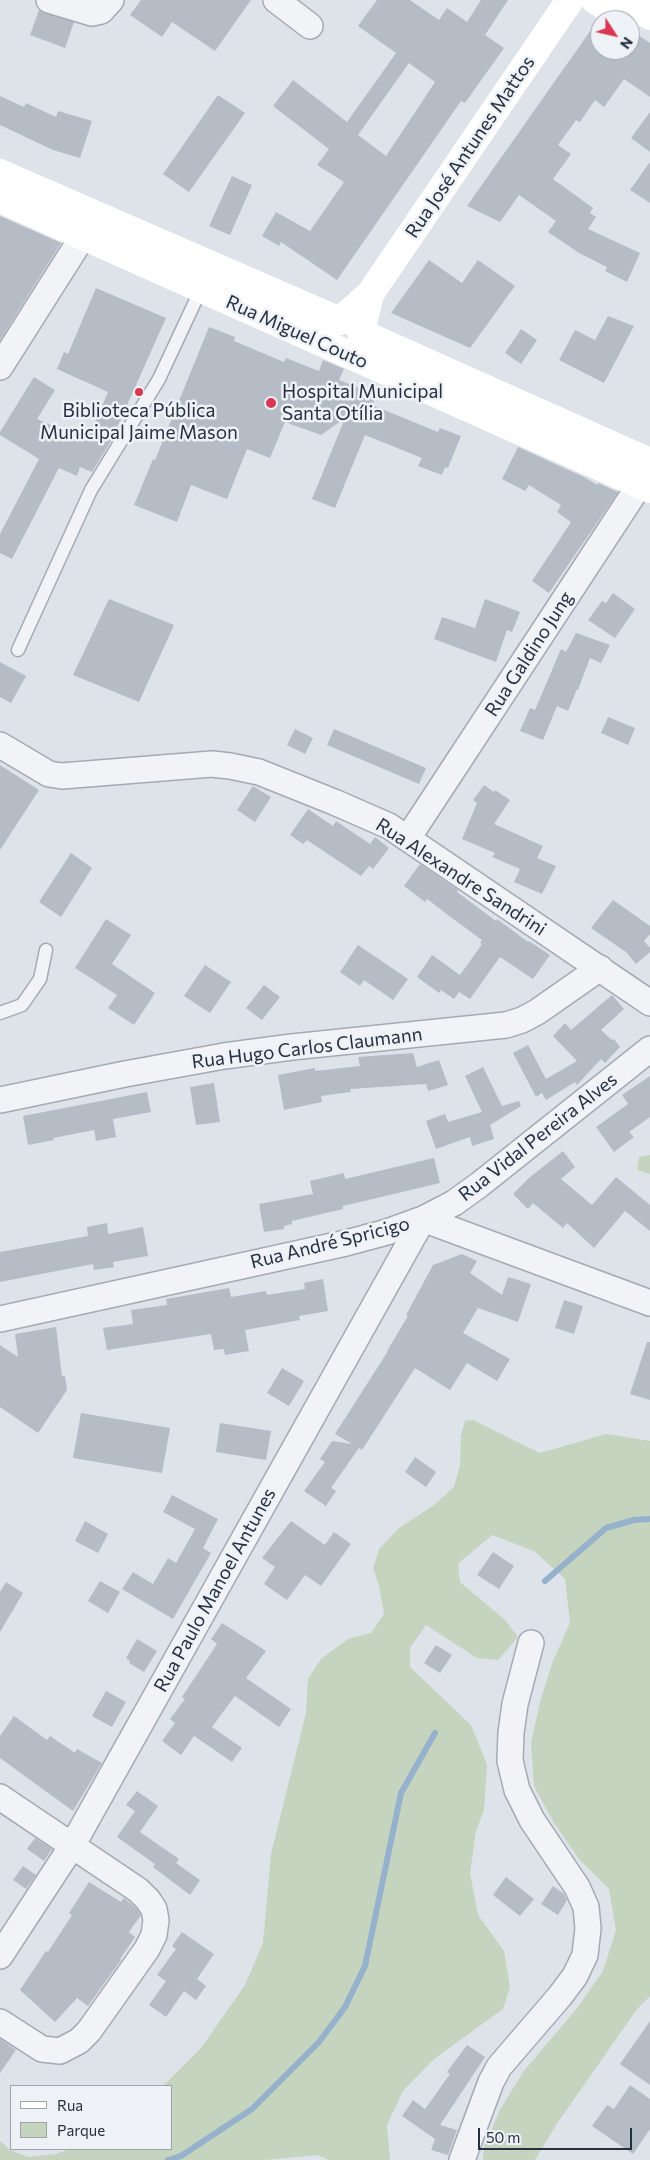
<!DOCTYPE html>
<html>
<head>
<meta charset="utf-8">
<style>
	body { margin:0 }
	#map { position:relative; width:650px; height:2160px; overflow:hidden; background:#dee3e9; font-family:Commissioner,sans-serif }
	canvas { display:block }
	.legend { position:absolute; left:10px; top:2085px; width:162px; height:65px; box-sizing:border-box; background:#eef2f6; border:1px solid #9ea4ae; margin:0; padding:6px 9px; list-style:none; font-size:15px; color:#263041 }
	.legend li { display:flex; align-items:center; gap:10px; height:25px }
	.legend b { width:25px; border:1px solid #9ea4ae }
	.north { position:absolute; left:590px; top:10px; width:50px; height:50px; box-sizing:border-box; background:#eef2f6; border:1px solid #9ea4ae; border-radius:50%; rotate:125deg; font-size:14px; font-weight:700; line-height:20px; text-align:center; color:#263041 }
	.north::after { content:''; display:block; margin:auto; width:18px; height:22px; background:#d93852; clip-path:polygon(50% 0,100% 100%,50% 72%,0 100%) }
	.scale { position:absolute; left:478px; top:2128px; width:154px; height:22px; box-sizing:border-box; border:2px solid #263041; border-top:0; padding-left:6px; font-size:15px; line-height:18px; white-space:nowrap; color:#263041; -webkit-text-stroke:4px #eef2f6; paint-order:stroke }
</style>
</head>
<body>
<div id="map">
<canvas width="650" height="2160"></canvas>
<ul class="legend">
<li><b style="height:6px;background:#fff"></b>Rua</li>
<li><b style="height:14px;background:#c4d4bf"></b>Parque</li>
</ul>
<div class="north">N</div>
<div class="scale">50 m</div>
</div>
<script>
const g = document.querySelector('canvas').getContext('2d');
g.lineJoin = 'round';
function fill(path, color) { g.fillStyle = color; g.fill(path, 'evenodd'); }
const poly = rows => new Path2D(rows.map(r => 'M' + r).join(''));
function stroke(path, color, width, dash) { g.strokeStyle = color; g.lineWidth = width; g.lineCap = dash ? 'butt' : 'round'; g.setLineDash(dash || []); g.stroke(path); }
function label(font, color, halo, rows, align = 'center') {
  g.font = font + ' Commissioner,sans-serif'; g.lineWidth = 5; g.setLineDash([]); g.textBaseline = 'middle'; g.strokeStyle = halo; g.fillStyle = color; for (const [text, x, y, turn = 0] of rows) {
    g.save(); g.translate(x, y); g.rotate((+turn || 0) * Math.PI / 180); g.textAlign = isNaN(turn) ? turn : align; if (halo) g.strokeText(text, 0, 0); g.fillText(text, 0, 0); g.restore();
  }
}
fill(poly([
	[650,1155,650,1174,637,1170,639,1157],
	[473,1420,540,1453,606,1434,650,1441,650,1996,637,2009,556,2125,535,2160,483,2160,484,2146,501,2108,523,2072,578,2007,603,1971,616,1930,609,1889,579,1859,554,1823,534,1786,531,1743,540,1702,553,1661,570,1623,565,1579,534,1551,492,1535,458,1564,460,1582,505,1620,518,1637,498,1660,477,1658,426,1625,410,1648,410,1667,471,1725,487,1765,484,1810,476,1831,470,1873,478,1915,504,1951,510,1987,503,2009,434,2059,403,2091,387,2125,390,2160,329,2160,317,2155,265,2160,0,2160,0,2141,10,2150,28,2157,56,2154,70,2149,171,2149,171,2086,163,2086,201,2048,245,1985,263,1943,271,1854,306,1713,308,1679,321,1659,348,1639,371,1633,384,1614,379,1586,373,1568,379,1549,399,1528,434,1505,454,1487,460,1465,461,1436,465,1421]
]), '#c4d4bf');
stroke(poly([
	[545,1581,606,1528,634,1520,650,1519],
	[168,2160,181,2156,252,2109,319,2042,345,2007,365,1966,401,1793,435,1733]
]), '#96b1cc', 6);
fill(poly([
	[141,0,251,0,215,51,172,22,162,37,130,15],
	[377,0,410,0,439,20,447,8,467,22,481,0,508,0,485,35,504,48,465,103,461,101,337,280,281,242,279,246,262,236,276,212,310,231,344,182,317,165,329,149,273,106,293,80,347,122,396,53,358,26],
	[409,63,435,82,386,156,358,135],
	[39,10,74,22,65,48,30,35],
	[598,20,600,22,600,50,630,50,630,35,635,33,650,43,650,97,624,79,604,107,595,100,580,122,576,120,558,145,571,154,553,179,593,208,590,213,596,217,588,229,640,253,627,282,605,271,607,267,579,253,548,232,556,221,519,195,500,222,467,206],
	[218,95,245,113,189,192,163,174],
	[0,96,24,107,26,103,56,117,58,111,92,121,80,158,53,150,0,125],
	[650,112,650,152,631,138],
	[650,162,650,203,630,190],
	[232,176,252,185,230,235,209,226],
	[0,216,61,243,0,340],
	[429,260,462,283,478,260,515,286,470,348,391,313],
	[96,288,166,318,111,441,92,472,80,467,77,476,59,468,12,559,0,553,0,534,39,459,0,435,0,432,34,377,55,390,37,419,87,441,108,392,57,369,64,352,68,354],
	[608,316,634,326,604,383,559,360,575,330,595,340],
	[209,327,235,337,234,341,284,362,286,358,319,371,323,360,344,369,339,380,377,395,372,405,438,432,440,428,461,436,448,468,445,467,442,475,418,466,422,458,365,435,335,508,312,499,345,418,321,435,285,422,270,458,247,449,227,499,191,485,177,522,134,505,153,459,155,460],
	[521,329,537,340,521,364,505,353],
	[518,447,586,478,597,485,598,483,618,492,549,593,532,581,571,522,557,512,561,505,529,485,525,491,502,479],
	[613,593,635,609,615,638,588,620,602,601,606,603],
	[109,599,174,625,139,702,73,675],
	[485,599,520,612,512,632,507,630,496,662,434,639,442,617,475,628],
	[576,633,610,645,601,663,590,658,578,690,577,689,568,711,557,706,543,740,520,731,530,708,535,710,561,649,566,652],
	[0,662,26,676,11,703,0,697],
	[608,717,635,728,628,745,601,733],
	[295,729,313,738,305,754,287,745],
	[334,729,426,768,419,784,327,745],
	[0,765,39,790,0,850],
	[484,785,494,792,495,790,510,800,494,824,543,846,537,858,556,866,542,894,514,882,520,869,492,857,495,853,462,839,477,803,473,800],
	[253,786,271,797,255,822,237,810],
	[308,809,333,826,336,821,370,844,375,837,389,848,373,869,369,866,361,876,307,840,303,844,290,835],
	[71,853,92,868,61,917,39,902],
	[420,864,458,890,457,892,496,921,497,919,528,942,529,941,550,955,533,979,500,957,470,999,459,992,454,999,441,990,439,993,417,977,432,955,460,975,482,944,480,943,482,940,452,918,427,899,425,902,404,886],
	[613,900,650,926,650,934,644,941,650,948,650,952,636,964,626,952,591,928],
	[106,919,131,935,112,964,155,993,134,1025,108,1008,117,995,75,968],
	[358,945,408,979,393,1000,364,980,360,986,340,972],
	[205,965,231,982,210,1013,184,996],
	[264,985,280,997,262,1020,246,1008],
	[612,995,624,1009,601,1030,612,1040,614,1039,620,1047,605,1063,601,1059,577,1085,575,1082,546,1100,542,1093,536,1097,513,1053,528,1045,546,1079,577,1061,553,1036,565,1023,571,1030],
	[413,1053,417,1067,439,1060,448,1085,428,1091,426,1084,350,1089,351,1092,321,1096,322,1102,284,1110,278,1075,315,1068,315,1071,360,1066,358,1057],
	[483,1067,502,1106,519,1101,521,1106,490,1125,494,1139,472,1146,470,1137,436,1149,426,1121,445,1114,448,1122,482,1112,465,1076],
	[650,1076,650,1117,629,1132,634,1137,614,1152,596,1127,628,1104,622,1095],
	[214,1083,220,1122,196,1125,190,1087],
	[147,1092,151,1112,113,1119,116,1137,96,1141,94,1130,53,1138,54,1140,28,1145,23,1116],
	[563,1151,575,1167,561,1179,592,1205,616,1177,650,1205,650,1231,625,1211,594,1248,567,1223,563,1228,533,1203,528,1209,513,1194,530,1177],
	[434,1158,440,1183,343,1206,343,1209,292,1221,292,1224,284,1226,284,1229,264,1232,259,1204,313,1194,310,1181,344,1173,345,1179],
	[107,1223,108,1234,143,1227,148,1256,113,1262,114,1267,94,1270,93,1264,0,1282,0,1252,88,1236,87,1227],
	[462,1254,477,1261,470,1273,502,1295,508,1277,531,1284,518,1322,478,1308,463,1333,510,1359,497,1381,467,1363,450,1390,415,1368,362,1450,359,1448,331,1488,336,1491,326,1506,304,1491,325,1462,320,1459,332,1441,352,1444,335,1434,388,1351,387,1351,408,1316,406,1315,433,1265],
	[323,1279,328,1311,299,1316,300,1320,245,1330,249,1351,225,1355,224,1349,214,1350,211,1334,107,1350,103,1328,133,1324,131,1310,167,1305,166,1299,229,1288,231,1297,266,1291,267,1295,305,1289,304,1283],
	[564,1300,583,1306,574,1334,555,1328],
	[56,1327,62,1376,65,1376,67,1390,38,1433,0,1407,0,1345,18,1357,15,1334],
	[647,1342,650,1342,650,1400,630,1394],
	[282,1368,304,1381,289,1406,267,1393],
	[81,1413,170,1428,162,1473,73,1458],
	[220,1423,271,1431,266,1460,216,1452],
	[415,1457,436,1472,426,1487,405,1472],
	[172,1495,218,1519,203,1548,211,1553,173,1619,122,1589,133,1572,153,1584,168,1558,176,1563,195,1529,163,1512],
	[85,1521,108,1534,98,1553,75,1541],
	[291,1521,325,1545,334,1532,351,1544,321,1586,305,1575,287,1600,264,1584,275,1567,262,1558],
	[493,1552,514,1566,499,1589,477,1575],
	[100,1581,120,1592,108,1613,88,1601],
	[6,1582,23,1593,0,1632,0,1592],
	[222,1623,266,1651,246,1678,291,1709,279,1727,235,1696,212,1727,242,1748,232,1762,194,1736,181,1755,162,1741,175,1723,170,1719,185,1699,182,1697,217,1644,211,1639],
	[137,1639,157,1651,144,1672,129,1663,130,1661,126,1658],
	[436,1645,452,1655,440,1673,424,1663],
	[106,1691,126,1702,112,1727,92,1716],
	[14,1716,47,1740,50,1736,75,1753,77,1749,102,1763,73,1811,0,1758,0,1736],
	[137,1791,158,1806,140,1832,179,1859,176,1863,200,1880,190,1895,153,1867,155,1864,117,1837,135,1811,126,1805],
	[35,1838,52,1849,44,1861,27,1849],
	[23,1866,36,1875,26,1889,13,1880],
	[506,1877,534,1899,520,1916,493,1895],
	[89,1882,121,1902,124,1898,137,1909,141,1915,129,1932,135,1937,120,1959,121,1960,88,2006,77,1998,55,2022,20,1990,46,1951,48,1952,72,1915,69,1913],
	[553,1886,564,1894,567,1900,558,1915,541,1904],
	[182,1932,214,1954,197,1979,206,1986,196,2000,184,1991,166,2017,149,2005,166,1981,157,1975,176,1949,172,1946],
	[650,2021,650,2085,620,2064],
	[0,2039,16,2050,0,2073],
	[467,2045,485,2057,440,2125,457,2130,448,2155,431,2150,435,2139,402,2116,413,2100,425,2109,450,2074,447,2072],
	[630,2085,650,2099,650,2129,633,2154,592,2126,607,2105,614,2109]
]), '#b5bcc6');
const lane = poly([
	[18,650,91,490,159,379,201,289],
	[0,1013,22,1005,40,979,46,950]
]);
const street = poly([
	[49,0,92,13,101,11,111,0],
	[276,0,310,26],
	[0,367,83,236],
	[0,745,49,774,62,776,212,764,230,766,259,772,334,802,389,826,650,1003],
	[408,838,650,469],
	[0,1100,125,1074,224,1056,292,1047,506,1025,522,1020,537,1012,600,968],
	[0,1319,346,1243,387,1232,423,1219,650,1303],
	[0,1797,138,1890,148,1900,154,1909,156,1920,154,1935,147,1949,89,2031,79,2041,60,2051,42,2049,0,2022],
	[0,1956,72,1846,423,1219,454,1203,479,1185,650,1049],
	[462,2160,491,2082,499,2067,560,1996,575,1976,585,1955,588,1928,586,1907,577,1887,532,1820,517,1790,510,1761,511,1733,515,1704,531,1643]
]);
stroke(lane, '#a3aab3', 15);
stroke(street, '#a3aab3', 28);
stroke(lane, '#f1f3f7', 12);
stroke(street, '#f1f3f7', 25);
stroke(poly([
	[595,0,626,20],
	[625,0,650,16],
	[0,173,340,321,370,294,570,0],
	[0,199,650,489],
	[370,294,361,333,650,462]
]), '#fff', 28);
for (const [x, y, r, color] of [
	[139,392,5,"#d93852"],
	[271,403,6,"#d93852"]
]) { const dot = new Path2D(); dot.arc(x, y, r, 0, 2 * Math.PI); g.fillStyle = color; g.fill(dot); stroke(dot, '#eef2f6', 2); }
label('19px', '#263041', '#eef2f6', [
	["Rua José Antunes Mattos",470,147,-56],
	["Rua Miguel Couto",297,332,24],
	["Rua Galdino Jung",529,654,-57],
	["Rua Alexandre Sandrini",461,877,33],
	["Rua Hugo Carlos Claumann",307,1048,-7],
	["Rua Vidal Pereira Alves",538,1137,-38],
	["Rua André Spricigo",330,1243,-14],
	["Rua Paulo Manoel Antunes",215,1590,-61]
]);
label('19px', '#263041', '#eef2f6', [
	["Hospital Municipal",282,392],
	["Santa Otília",282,414],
	["Biblioteca Pública",139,411,"center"],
	["Municipal Jaime Mason",139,433,"center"]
], 'left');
</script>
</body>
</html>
